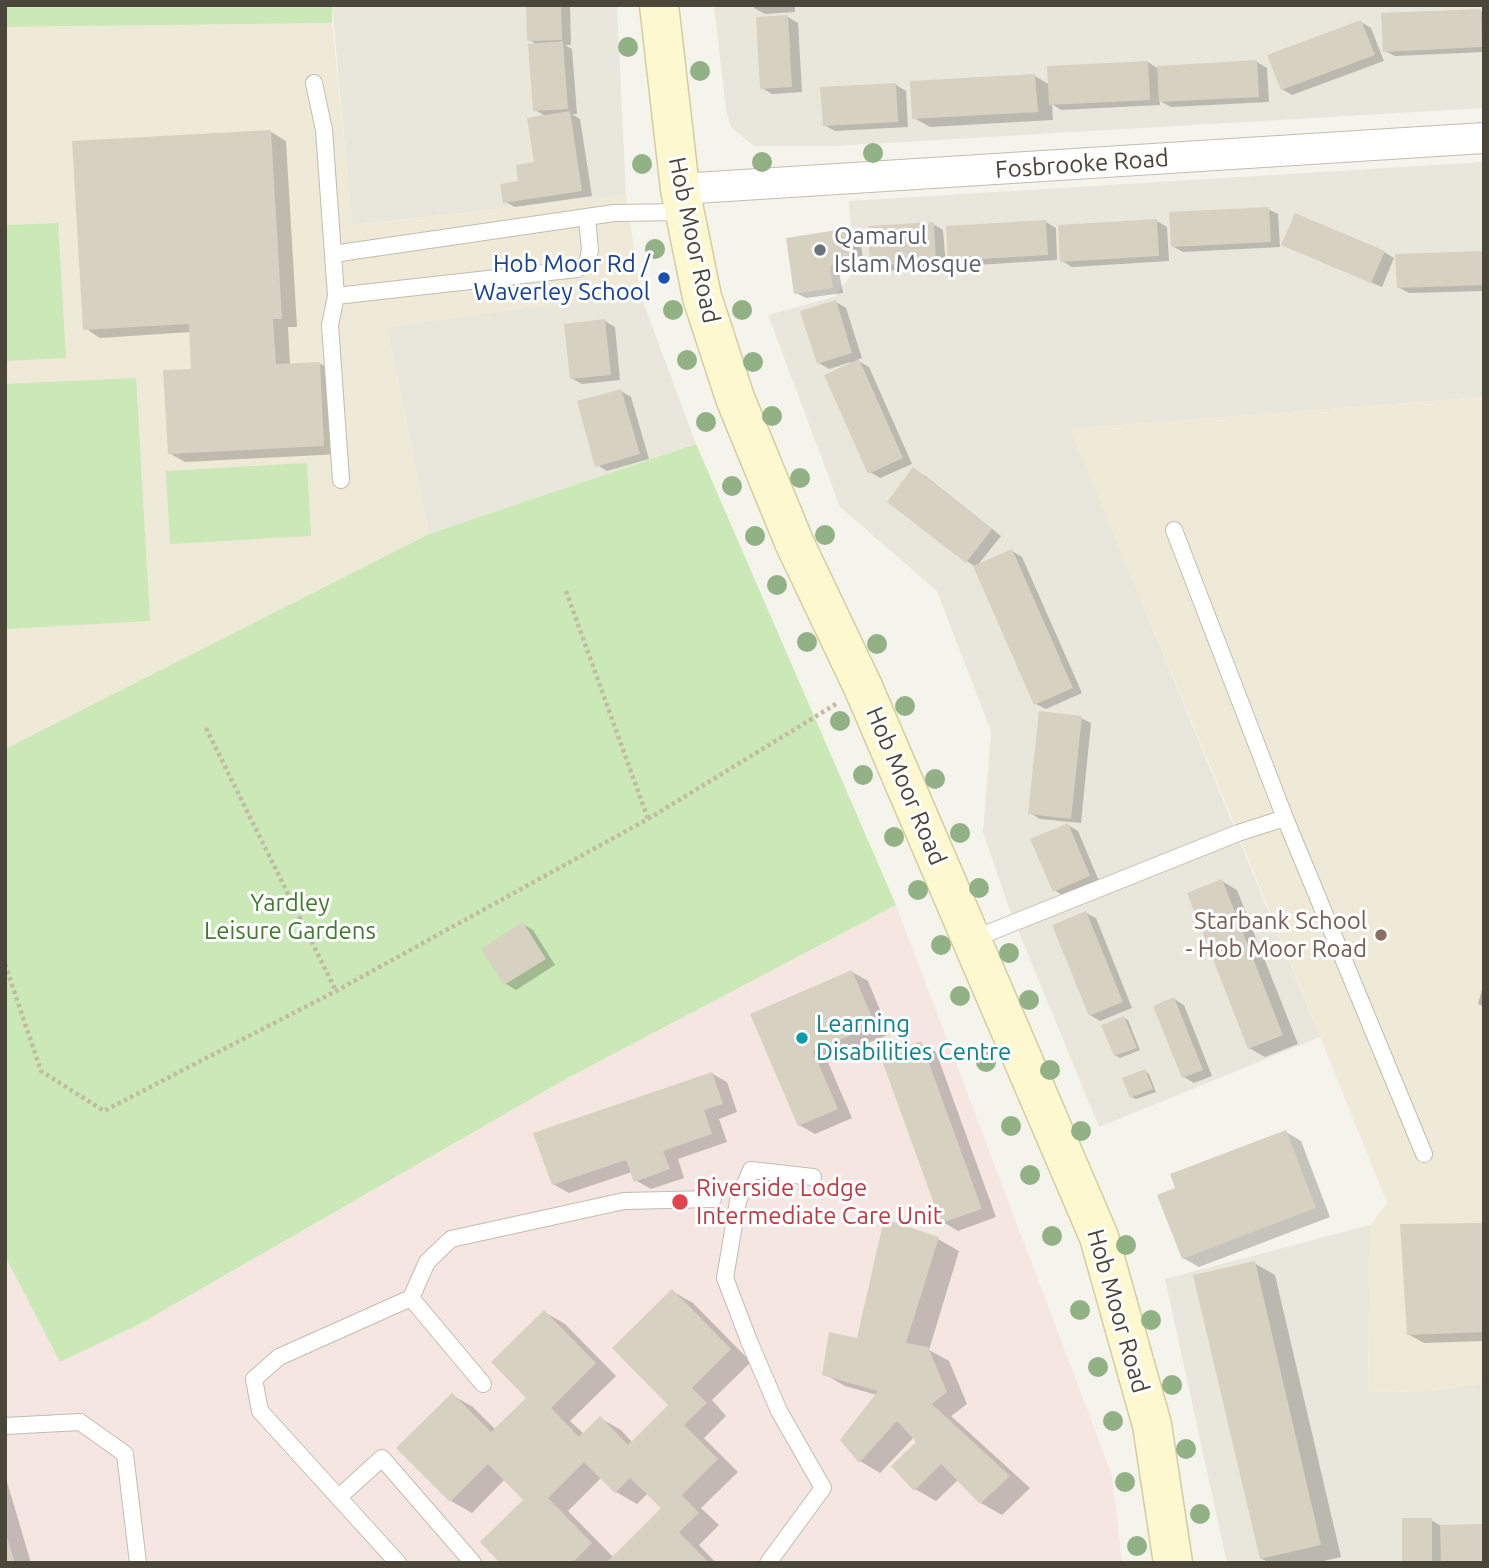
<!DOCTYPE html>
<html>
<head>
<meta charset="utf-8">
<style>
	body { margin:0 }
	#map { position:relative; width:1489px; height:1568px; overflow:hidden; background:#f5f4ec; font-family:Ubuntu,sans-serif }
	canvas { display:block }
	.frame { position:absolute; inset:0; border:7px solid #4a463a; pointer-events:none }
</style>
</head>
<body>
<div id="map">
<canvas width="1489" height="1568"></canvas>
<div class="frame"></div>
</div>
<script>
const g = document.querySelector('canvas').getContext('2d');
g.lineJoin = 'round';
function fill(path, color) { g.fillStyle = color; g.fill(path, 'evenodd'); }
const poly = rows => new Path2D(rows.map(r => 'M' + r).join(''));
function stroke(path, color, width, dash) { g.strokeStyle = color; g.lineWidth = width; g.lineCap = dash ? 'butt' : 'round'; g.setLineDash(dash || []); g.stroke(path); }
function label(font, color, halo, rows, align = 'center') {
  g.font = font + ' Ubuntu,sans-serif'; g.lineWidth = 6; g.setLineDash([]); g.textBaseline = 'middle'; g.strokeStyle = halo; g.fillStyle = color; for (const [text, x, y, turn = 0] of rows) {
    g.save(); g.translate(x, y); g.rotate((+turn || 0) * Math.PI / 180); g.textAlign = isNaN(turn) ? turn : align; if (halo) g.strokeText(text, 0, 0); g.fillText(text, 0, 0); g.restore();
  }
}
fill(poly([
	[332,5,617,5,626,195,352,225],
	[714,5,1484,5,1484,108,835,146,754,146,731,127,726,110],
	[1484,162,1484,397,1071,429,1320,1037,1099,1127,1009,908,983,832,991,731,937,591,840,507,768,315,834,297,855,270,849,201],
	[641,296,696,444,429,534,387,327,507,310],
	[1370,1225,1368,1392,1432,1391,1484,1383,1484,1563,1227,1563,1165,1279]
]), '#e9e7db');
fill(poly([
	[332,23,353,225,626,195,641,296,507,310,387,327,429,534,5,749,5,27],
	[1484,397,1484,1383,1432,1391,1368,1392,1370,1225,1387,1203,1238,833,1070,429]
]), '#eeead7');
fill(poly([
	[896,905,1112,1475,1122,1563,5,1563,5,1256,60,1362,140,1324,564,1080]
]), '#f5e6e1');
fill(poly([
	[5,5,332,5,332,23,5,27],
	[58,223,66,358,5,361,5,225],
	[136,378,150,621,5,629,5,384],
	[696,444,896,905,564,1080,140,1324,60,1362,5,1256,5,749,429,534],
	[307,463,311,536,170,544,166,471]
]), '#cbe8b7');
fill(poly([
	[527,5,570,5,571,45,565,45,572,49,577,114,572,114,580,119,592,196,515,207,504,201,536,164,547,117,535,110,538,45,529,40],
	[754,5,795,5,795,12,765,14,754,8],
	[1480,11,1484,13,1484,52,1395,56,1385,51],
	[788,17,798,23,802,92,772,94,762,88],
	[1361,22,1371,28,1384,61,1292,95,1282,89],
	[1148,62,1157,68,1257,62,1267,68,1269,102,1171,107,1160,101,1160,105,1061,110,1052,104,1053,120,930,127,914,118,1035,76,1050,85],
	[896,85,906,91,908,127,835,131,824,125],
	[271,132,286,141,297,327,288,327,290,365,319,363,335,372,340,454,185,462,169,453,193,370,191,332,100,338,85,328],
	[1268,209,1278,214,1280,247,1183,252,1172,246],
	[1157,221,1167,227,1169,261,1072,267,1062,261],
	[1046,222,1056,228,1057,260,960,266,950,260],
	[933,224,943,230,946,267,882,271,872,265],
	[849,230,860,236,864,268,839,271,843,293,806,298,796,293],
	[1294,250,1384,252,1394,258,1382,287],
	[1484,253,1484,291,1409,293,1398,287],
	[836,302,846,308,862,358,857,360,869,367,912,464,880,478,870,472,851,362,829,369,819,363],
	[605,321,615,327,620,380,582,384,571,378],
	[621,391,631,397,649,459,607,471,597,465],
	[924,475,1001,536,977,566,1012,551,1022,557,1082,693,1046,709,1036,704,974,566,967,561],
	[1081,718,1091,723,1081,823,1040,819,1030,813],
	[1068,825,1078,831,1099,881,1064,896,1054,890],
	[1222,881,1237,890,1298,1044,1265,1057,1249,1048],
	[1086,913,1096,918,1132,1008,1100,1021,1090,1015],
	[523,924,533,930,555,965,516,990,506,984,483,950],
	[852,972,868,981,890,1034,827,1060,852,1118,815,1134,799,1125,752,1015],
	[1484,982,1484,1007,1478,1004],
	[1174,999,1184,1005,1212,1076,1194,1083,1184,1077],
	[1124,1018,1128,1020,1140,1050,1120,1058,1115,1055],
	[920,1043,936,1052,996,1217,958,1231,943,1222],
	[1145,1071,1149,1074,1156,1092,1136,1099,1131,1097],
	[711,1073,727,1082,737,1112,719,1119,727,1142,678,1159,684,1178,651,1189,635,1180,632,1172,569,1193,553,1184],
	[1286,1132,1301,1141,1330,1217,1199,1267,1183,1258],
	[1484,1225,1484,1341,1424,1343,1408,1334],
	[938,1239,959,1251,929,1350,949,1361,967,1404,951,1416,1030,1488,1002,1515,981,1503,959,1479,936,1501,915,1489,919,1442,914,1437,880,1473,860,1461,877,1395,845,1386,824,1374,858,1340],
	[1254,1263,1275,1275,1341,1557,1315,1563,1269,1563,1261,1558],
	[672,1291,693,1303,751,1362,712,1400,726,1416,704,1438,738,1472,701,1508,719,1525,699,1545,716,1563,502,1563,525,1500,505,1479,472,1513,451,1501,452,1395,473,1407,496,1430,529,1398,544,1312,565,1324,616,1376,570,1421,584,1434,600,1418,621,1430,633,1443,671,1405],
	[602,1477,616,1492,637,1504,648,1493,663,1508,614,1558,568,1511],
	[5,1475,31,1563,5,1563],
	[1431,1520,1441,1526,1442,1563,1404,1563]
]), '#0003');
fill(poly([
	[526,5,561,5,562,40,527,41],
	[1481,9,1482,47,1383,52,1381,13],
	[788,15,792,87,760,89,756,17],
	[1361,20,1375,55,1281,90,1267,55],
	[563,41,568,109,533,111,528,44],
	[1257,60,1259,97,1159,102,1157,66],
	[1148,61,1150,100,1049,105,1047,66],
	[1035,74,1038,112,912,119,910,81],
	[896,83,898,122,823,126,820,87],
	[570,111,582,191,503,203,500,184,518,181,516,165,534,162,527,118],
	[271,130,282,319,273,319,276,364,320,362,324,446,168,454,163,370,191,369,189,324,83,330,72,141],
	[1269,207,1271,242,1171,247,1169,212],
	[1295,213,1385,251,1371,283,1281,245],
	[1157,219,1159,256,1060,262,1058,225],
	[1046,220,1048,255,948,261,946,226],
	[934,222,936,262,870,266,868,226],
	[850,228,855,262,830,266,833,288,794,294,786,238],
	[1484,251,1484,285,1397,288,1395,254],
	[836,300,852,353,817,364,800,311],
	[605,319,611,375,570,379,564,324],
	[859,359,903,458,868,474,824,375],
	[621,389,640,454,595,467,577,401],
	[913,467,992,529,966,563,887,502],
	[1012,549,1073,688,1034,705,973,566],
	[1039,711,1082,716,1071,819,1028,814],
	[1068,823,1090,876,1053,892,1030,839],
	[1222,879,1283,1035,1248,1049,1187,893],
	[1086,911,1123,1002,1089,1016,1052,925],
	[523,922,546,959,504,985,481,949],
	[852,970,875,1025,813,1051,838,1109,798,1126,750,1014],
	[1174,997,1203,1070,1182,1078,1153,1006],
	[1124,1016,1137,1048,1114,1056,1101,1025],
	[921,1041,982,1209,941,1223,880,1055],
	[1145,1069,1153,1089,1130,1098,1122,1078],
	[712,1072,723,1104,704,1110,712,1134,663,1151,670,1169,634,1182,626,1160,552,1185,533,1133],
	[1286,1130,1316,1208,1182,1259,1157,1195,1175,1188,1170,1174],
	[884,1219,939,1237,906,1343,928,1347,947,1392,932,1404,1010,1476,980,1504,941,1464,914,1491,891,1466,916,1442,897,1421,859,1463,840,1440,878,1391,822,1375,829,1332,857,1338],
	[1484,1223,1484,1332,1407,1335,1400,1224],
	[1255,1261,1321,1545,1260,1559,1193,1275],
	[672,1289,731,1349,692,1388,707,1403,684,1425,718,1459,682,1495,699,1513,679,1532,709,1563,606,1563,661,1508,630,1478,615,1493,584,1462,548,1498,592,1543,572,1563,500,1563,480,1542,523,1500,488,1464,450,1502,396,1448,452,1393,491,1432,526,1398,491,1362,544,1310,596,1363,551,1408,579,1437,600,1416,628,1445,668,1405,612,1348],
	[1402,1518,1432,1518,1432,1563,1402,1563],
	[1484,1524,1484,1563,1441,1563,1440,1525],
	[5,1534,6,1534,15,1563,5,1563]
]), '#d7d1c2');
const lane = poly([
	[314,83,324,130,336,296,330,325,341,480],
	[333,254,614,213,684,212],
	[336,296,577,269,587,264,590,250,587,217],
	[1174,530,1285,818],
	[973,939,1238,833,1285,818,1424,1154],
	[411,1298,483,1384],
	[5,1426,80,1422,125,1454,138,1563],
	[339,1497,382,1458,473,1563],
	[398,1563,260,1411,254,1379,279,1357,411,1298,427,1262,451,1239,624,1201,713,1199],
	[768,1563,823,1488,779,1411,749,1341,725,1278,738,1201,751,1170,813,1177]
]);
const street = poly([
	[680,189,1484,138]
]);
const secondary = poly([
	[659,5,680,189,702,297,735,398,794,542,863,687,1099,1237,1152,1425,1173,1563]
]);
stroke(lane, '#c1bdaf', 18);
stroke(street, '#c1bdaf', 32);
stroke(secondary, '#d3cc9e', 41);
stroke(poly([
	[566,591,648,819],
	[206,728,336,991],
	[5,964,41,1071,104,1111,336,991,648,819,836,704]
]), '#c2bba1', 4.5, [3.5, 3.5]);
stroke(lane, '#fff', 16);
stroke(street, '#fff', 30);
stroke(secondary, '#fdf8cf', 38);
g.fillStyle = '#92b184';
for (const [x, y] of [
	[628,47],
	[700,71],
	[873,153],
	[762,162],
	[642,164],
	[655,249],
	[673,310],
	[742,310],
	[687,360],
	[753,362],
	[772,416],
	[706,422],
	[800,478],
	[732,486],
	[825,535],
	[755,536],
	[777,585],
	[807,642],
	[877,644],
	[905,706],
	[840,721],
	[863,775],
	[935,779],
	[960,833],
	[894,837],
	[979,888],
	[918,890],
	[941,945],
	[1009,953],
	[960,996],
	[1029,1000],
	[986,1062],
	[1050,1070],
	[1011,1126],
	[1081,1131],
	[1030,1175],
	[1052,1236],
	[1126,1245],
	[1080,1310],
	[1151,1320],
	[1098,1367],
	[1172,1385],
	[1113,1421],
	[1186,1449],
	[1125,1482],
	[1200,1514],
	[1137,1546]
]) { g.beginPath(); g.arc(x, y, 10, 0, 2 * Math.PI); g.fill(); }
for (const [x, y, r, color] of [
	[820,250,7,"#6b7280"],
	[664,278,7,"#1a4fb4"],
	[1381,935,7,"#8d6e63"],
	[802,1038,7,"#0f9aa8"],
	[680,1202,9,"#e0444e"]
]) { const dot = new Path2D(); dot.arc(x, y, r, 0, 2 * Math.PI); g.fillStyle = color; g.fill(dot); stroke(dot, '#fff', 2.5); }
label('24px', '#4a463a', '#fff', [
	["Fosbrooke Road",1082,164,-4],
	["Hob Moor Road",694,240,78],
	["Hob Moor Road",906,786,67],
	["Hob Moor Road",1118,1311,74]
]);
label('24px', '#5b616d', '#fff', [
	["Qamarul",834,236],
	["Islam Mosque",834,264]
], 'left');
label('24px', '#164399', '#fff', [
	["Hob Moor Rd /",650,264],
	["Waverley School",650,292]
], 'right');
label('24px', '#417b2e', '#fff', [
	["Yardley",290,903],
	["Leisure Gardens",290,931]
]);
label('24px', '#785e54', '#fff', [
	["Starbank School",1367,921],
	["- Hob Moor Road",1367,949]
], 'right');
label('24px', '#0d838f', '#fff', [
	["Learning",816,1024],
	["Disabilities Centre",816,1052]
], 'left');
label('24px', '#be3a42', '#fff', [
	["Riverside Lodge",696,1188],
	["Intermediate Care Unit",696,1216]
], 'left');
</script>
</body>
</html>
